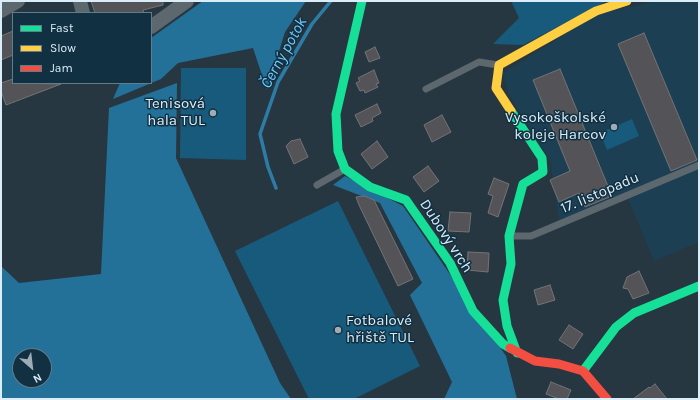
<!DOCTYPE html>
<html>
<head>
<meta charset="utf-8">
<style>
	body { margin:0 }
	#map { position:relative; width:700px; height:400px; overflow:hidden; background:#273741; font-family:Karla,sans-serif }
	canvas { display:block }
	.frame { position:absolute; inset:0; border:2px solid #dbedf8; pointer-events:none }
	.legend { position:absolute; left:12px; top:12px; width:140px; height:72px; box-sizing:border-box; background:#113041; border:1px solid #627c8a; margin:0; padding:5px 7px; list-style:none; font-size:12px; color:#dbedf8 }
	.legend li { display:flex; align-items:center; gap:8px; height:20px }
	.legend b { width:20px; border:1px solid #627c8a }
	.north { position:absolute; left:12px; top:348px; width:40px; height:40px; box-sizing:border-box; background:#113041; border:1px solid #627c8a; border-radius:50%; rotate:152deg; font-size:11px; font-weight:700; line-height:16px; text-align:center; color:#dbedf8 }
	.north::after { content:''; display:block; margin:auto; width:14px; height:18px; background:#9cadb8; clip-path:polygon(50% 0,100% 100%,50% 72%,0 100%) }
</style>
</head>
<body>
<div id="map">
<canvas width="700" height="400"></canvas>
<div class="frame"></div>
<ul class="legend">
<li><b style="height:5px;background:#16e098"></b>Fast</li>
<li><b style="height:5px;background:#ffcf43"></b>Slow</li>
<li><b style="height:5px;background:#f24e42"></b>Jam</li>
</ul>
<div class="north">N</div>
</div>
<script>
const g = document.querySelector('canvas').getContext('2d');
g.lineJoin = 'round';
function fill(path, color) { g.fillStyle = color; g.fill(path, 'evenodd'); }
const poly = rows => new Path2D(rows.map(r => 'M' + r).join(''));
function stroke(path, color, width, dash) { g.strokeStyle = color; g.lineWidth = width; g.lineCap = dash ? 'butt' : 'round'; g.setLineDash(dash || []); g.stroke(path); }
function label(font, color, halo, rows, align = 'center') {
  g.font = font + ' Karla,sans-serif'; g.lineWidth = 3; g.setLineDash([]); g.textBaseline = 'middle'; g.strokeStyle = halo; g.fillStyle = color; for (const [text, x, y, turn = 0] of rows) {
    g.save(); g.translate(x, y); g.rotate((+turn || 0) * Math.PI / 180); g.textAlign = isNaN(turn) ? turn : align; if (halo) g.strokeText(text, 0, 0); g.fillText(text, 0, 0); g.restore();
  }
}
fill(poly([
	[659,1,699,1,699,242,654,261,627,196,560,226,550,160,509,95,503,73,599,13]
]), '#1c3f53');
fill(poly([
	[511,1,607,1,523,45,493,44,519,18],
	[181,68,246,68,246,160,180,158],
	[632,119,639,136,607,150,600,133],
	[338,201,420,366,354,399,309,399,235,251]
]), '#175a7c');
fill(poly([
	[203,1,306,1,285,32,267,90,253,48,178,63,161,79,113,99,120,83,151,83,151,38],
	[177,83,176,158,280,383,291,399,1,399,1,266,19,283,101,274,109,108],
	[20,356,44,356,44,380,20,380],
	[345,176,403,206,506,356,517,399,444,399,452,382,410,295,422,283,380,203,333,185]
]), '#237199');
stroke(poly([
	[276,188,268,167,260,134,278,82,312,24,331,1]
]), '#2c7ca6', 3.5);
const building = poly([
	[91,1,163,1,163,5,143,10,144,13,95,13,91,1],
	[13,31,13,55,1,60,1,36,13,31],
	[644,33,697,160,671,171,618,44,644,33],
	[375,47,380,58,369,62,365,52,375,47],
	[560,69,612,196,585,207,579,193,559,202,550,180,570,171,533,80,560,69],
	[374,70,379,83,376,84,378,87,365,93,364,90,360,91,356,83,360,81,358,78,374,70],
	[13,79,13,83,61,84,6,105,1,91,1,83,13,79],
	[377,104,381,113,372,118,373,121,361,127,355,115,377,104],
	[442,115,451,132,432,142,424,125,442,115],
	[300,139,308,157,294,164,286,146,291,141,300,139],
	[377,141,388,157,372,169,361,154,377,141],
	[428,166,439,181,424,192,413,177,428,166],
	[494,178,509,184,498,217,488,213,493,196,488,194,494,178],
	[364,196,374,200,413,279,398,286,359,205,356,197,364,196],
	[450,212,471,213,469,232,448,231,450,212],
	[468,252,489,253,488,272,467,270,468,252],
	[639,271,649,293,633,299,628,289,623,288,627,277,639,271],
	[550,285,555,300,538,305,534,290,550,285],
	[569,325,583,334,573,349,559,340,569,325],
	[551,382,571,390,567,399,559,399,546,394,551,382],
	[655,384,667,399,633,399,649,387,650,388,655,384]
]);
fill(building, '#545458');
stroke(building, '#737376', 1);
stroke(poly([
	[426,89,479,62,498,65],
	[317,185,345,169],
	[510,236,531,236,699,165]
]), '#5c676e', 7);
stroke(poly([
	[80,1,83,13],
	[1,11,18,1],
	[151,27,187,1]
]), '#5c676e', 14);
stroke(poly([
	[362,1,336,114,338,151,345,169,370,187,406,200,450,263,473,311,503,344,510,348],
	[511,111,542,158,543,172,523,184,509,236,511,264,503,300,507,326,517,353],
	[583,371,616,327,634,313,699,286]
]), '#16e098', 9);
stroke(poly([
	[511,111,496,88,499,65,596,11,627,1]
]), '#ffcf43', 9);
stroke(poly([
	[510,348,535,361,559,364,583,371,607,399]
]), '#f24e42', 9);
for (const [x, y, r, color] of [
	[213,113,4,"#9cadb8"],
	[614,127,4,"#9cadb8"],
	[338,330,4,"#9cadb8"]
]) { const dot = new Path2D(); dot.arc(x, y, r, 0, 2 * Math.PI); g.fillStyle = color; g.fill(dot); stroke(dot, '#113041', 1.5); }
label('15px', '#dbedf8', '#113041', [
	["Tenisová",205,104],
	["hala TUL",205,121],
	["Vysokoškolské",606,118],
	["koleje Harcov",606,135],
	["Fotbalové",346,321,"left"],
	["hřiště TUL",346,338,"left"]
], 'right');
label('15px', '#dbedf8', '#113041', [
	["17. listopadu",600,193,-23],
	["Dubový vrch",446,236,57]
]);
label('italic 16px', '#74c9fa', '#113041', [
	["Černý potok",284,53,-61]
]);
</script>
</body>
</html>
